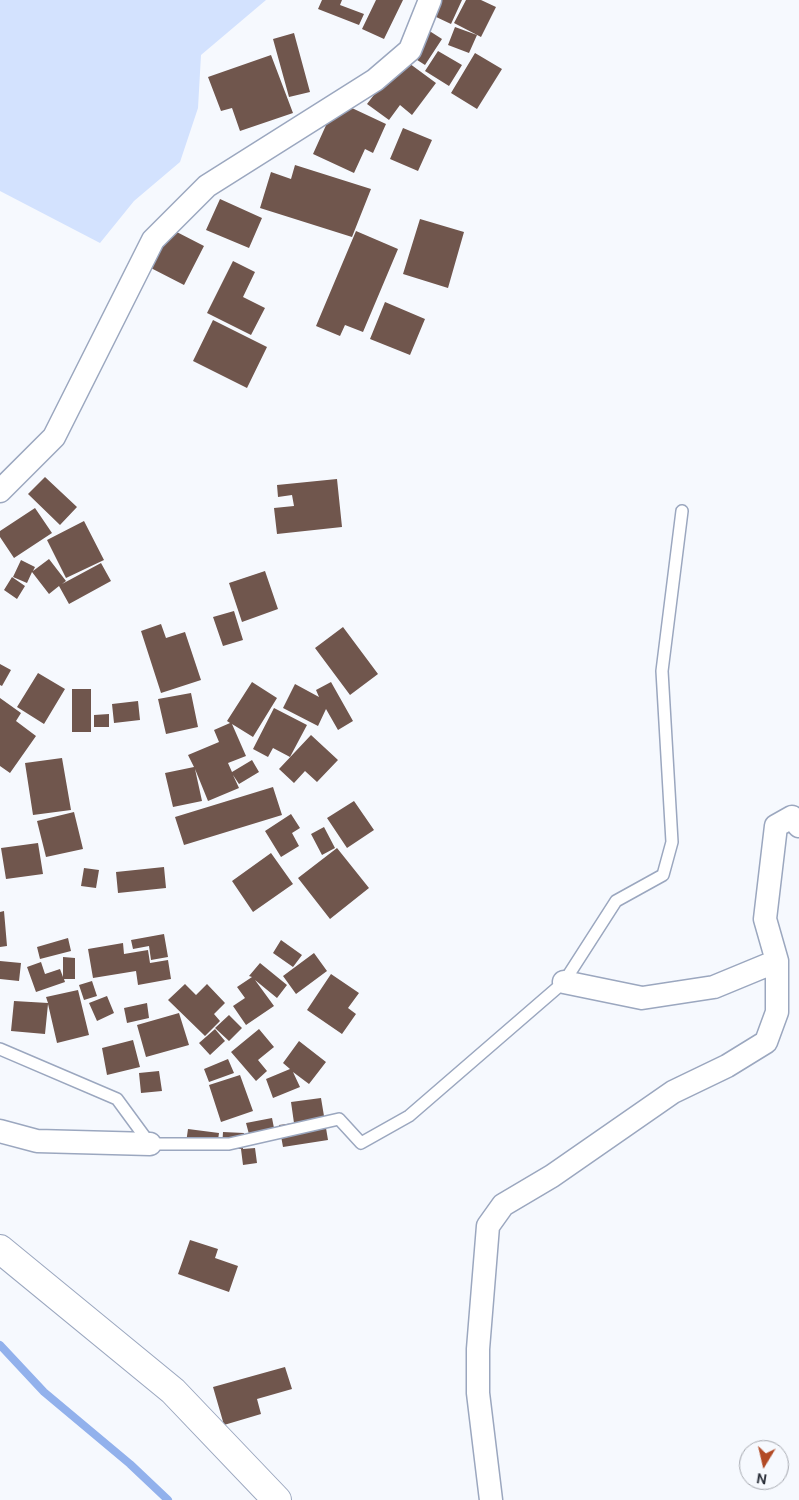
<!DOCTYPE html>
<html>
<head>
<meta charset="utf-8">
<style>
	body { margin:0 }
	#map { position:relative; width:799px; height:1500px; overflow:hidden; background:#f6f9fe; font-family:"DM Sans",sans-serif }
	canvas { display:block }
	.north { position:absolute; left:739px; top:1440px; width:50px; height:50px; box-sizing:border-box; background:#f6f9fe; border:1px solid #a4a7ae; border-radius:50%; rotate:189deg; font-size:14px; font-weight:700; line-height:20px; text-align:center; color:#282d37 }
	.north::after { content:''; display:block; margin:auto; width:18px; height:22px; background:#b24a25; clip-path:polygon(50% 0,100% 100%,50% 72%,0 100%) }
</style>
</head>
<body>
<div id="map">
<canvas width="799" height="1500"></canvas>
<div class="north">N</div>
</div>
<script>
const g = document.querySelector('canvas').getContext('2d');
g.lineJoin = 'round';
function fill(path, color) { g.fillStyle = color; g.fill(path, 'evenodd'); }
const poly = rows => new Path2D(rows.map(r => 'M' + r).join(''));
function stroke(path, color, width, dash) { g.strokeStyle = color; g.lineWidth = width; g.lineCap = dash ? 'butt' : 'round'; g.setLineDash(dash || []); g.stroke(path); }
fill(poly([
	[0,0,266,0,201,55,198,108,180,162,134,201,100,243,0,191]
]), '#d3e2fe');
stroke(poly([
	[0,1345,44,1392,130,1464,168,1500]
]), '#92b1ec', 8);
fill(poly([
	[322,0,342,0,340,5,364,14,359,25,318,9],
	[376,0,403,0,384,39,362,29],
	[419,0,462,0,451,24,415,7],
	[466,0,481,0,496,7,481,37,454,23],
	[417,23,442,39,425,65,400,49],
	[455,27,477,35,469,53,448,45],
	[294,33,310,92,289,97,273,39],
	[438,51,462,65,449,86,425,71],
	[475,53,502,69,477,109,451,93],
	[271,55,293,113,240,131,232,108,221,111,208,77],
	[402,58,436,83,412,115,400,105,389,120,367,104],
	[337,101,386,124,373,153,365,149,354,173,313,154],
	[403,128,432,140,418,171,390,159],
	[295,165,371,189,352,237,260,208,271,172,291,179],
	[220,199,262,218,249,248,206,230],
	[420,219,464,232,448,288,403,274],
	[167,227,204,246,184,285,147,266],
	[356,231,398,249,363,332,345,325,340,336,316,326],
	[233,261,255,272,243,297,265,308,251,335,207,313],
	[385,302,425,319,410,355,370,339],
	[213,320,267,347,247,388,193,361],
	[45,477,77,507,60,525,28,494],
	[337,479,342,527,277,534,274,508,294,506,292,495,278,497,277,485],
	[35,508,52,533,14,558,0,537,0,531],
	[84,521,104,560,66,578,47,540],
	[49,559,66,581,62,584,101,563,111,581,69,604,59,586,49,594,32,572,27,583,13,577,21,560,35,567,33,571],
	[265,571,278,609,242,622,229,583],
	[12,577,25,586,17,599,4,590],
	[234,611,243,640,223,646,213,617],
	[161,624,166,638,185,632,201,680,161,693,141,631],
	[343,627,378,674,350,695,315,648],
	[0,664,11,670,2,686,0,685],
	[38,673,65,689,44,724,17,707],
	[252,682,277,698,253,737,232,724,246,756,228,763,232,772,252,760,259,772,239,784,233,775,239,788,208,801,195,769,202,801,173,807,165,773,194,767,188,755,219,742,214,730,230,723,227,721],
	[331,682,353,721,338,730,326,709,318,726,283,708,295,684,319,697,316,690],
	[72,689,91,689,91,732,72,732],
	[191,693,198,727,166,734,158,699],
	[0,698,21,713,16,721,36,736,10,773,0,766],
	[138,701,140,720,114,723,112,704],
	[274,708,307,725,290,757,273,748,268,757,253,749],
	[109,714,109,727,94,727,94,715],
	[311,735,338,760,317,782,305,771,294,783,279,769],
	[62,758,71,810,33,815,25,763],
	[273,787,282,815,184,845,175,817],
	[354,801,374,830,347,848,327,818],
	[74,812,83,849,46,857,37,821],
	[291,814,300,828,292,833,299,846,281,857,265,831],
	[324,827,335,848,322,855,311,834],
	[38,843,43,874,6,879,1,848],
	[337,848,369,888,330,919,298,878],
	[271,853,293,884,253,912,232,881],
	[164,867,166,888,118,893,116,872],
	[84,868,99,870,96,888,81,886],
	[4,911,7,946,0,947,0,912],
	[164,934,168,957,151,960,149,946,133,949,131,940],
	[68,938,71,951,40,959,37,947],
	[281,940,302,955,293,967,273,953],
	[123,943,124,954,148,950,150,963,168,960,171,979,138,985,136,971,93,978,88,949],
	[314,953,327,971,296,994,283,976],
	[63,957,75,958,75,979,64,979,65,982,36,992,27,967,41,962,45,974,60,969,63,977],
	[0,961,21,963,19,981,0,979],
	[260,963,287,985,277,998,255,980,274,1006,246,1025,233,1006,245,998,237,987,252,977,249,976],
	[331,974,359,993,348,1008,356,1014,342,1034,307,1010],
	[92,981,97,996,84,1000,79,985],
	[185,984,196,995,207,984,225,1003,214,1014,220,1021,205,1036,168,1000],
	[78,990,89,1035,57,1043,48,1004,45,1034,11,1031,14,1001,48,1003,46,997],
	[107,996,114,1013,97,1021,89,1003],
	[147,1003,149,1018,127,1023,124,1008],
	[179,1013,189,1045,146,1057,137,1025],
	[229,1015,242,1028,229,1041,215,1028],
	[215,1029,225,1041,210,1055,199,1043],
	[259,1029,274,1047,258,1060,267,1071,256,1081,231,1052],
	[133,1040,140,1067,107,1075,102,1048],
	[299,1041,326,1062,309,1084,293,1072,300,1087,273,1098,266,1079,290,1069,283,1063],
	[228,1059,234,1073,209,1082,204,1069],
	[159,1071,162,1091,141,1093,139,1073],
	[240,1075,253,1111,221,1122,209,1085],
	[321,1098,328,1140,283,1147,279,1125,294,1123,291,1102],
	[272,1118,275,1133,250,1138,246,1123],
	[188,1129,219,1133,217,1147,186,1143],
	[223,1132,244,1133,243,1149,255,1148,257,1163,243,1165,241,1149,222,1148],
	[190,1240,218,1249,215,1258,238,1266,229,1292,178,1274],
	[285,1367,292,1389,257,1399,261,1414,224,1425,213,1387]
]), '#70564d');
const service = poly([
	[0,1049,117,1099,150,1144,229,1144,339,1119,361,1143,409,1116,564,982,616,901,663,875,672,842,662,671,682,511]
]);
const minor = poly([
	[0,491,54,437,153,240,207,186,375,80,410,50,430,0],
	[564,982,642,998,714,987,777,961],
	[0,1131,37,1141,150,1144],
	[491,1500,478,1393,478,1349,488,1226,503,1205,552,1176,673,1092,727,1066,766,1042,777,1012,777,961,765,919,776,826,792,817,799,826]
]);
const tertiary = poly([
	[0,1249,173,1391,277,1500]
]);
stroke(service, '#9ba7bf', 14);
stroke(minor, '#9ba7bf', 25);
stroke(tertiary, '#9ba7bf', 30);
stroke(service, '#fff', 11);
stroke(minor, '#fff', 22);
stroke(tertiary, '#fff', 28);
</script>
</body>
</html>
